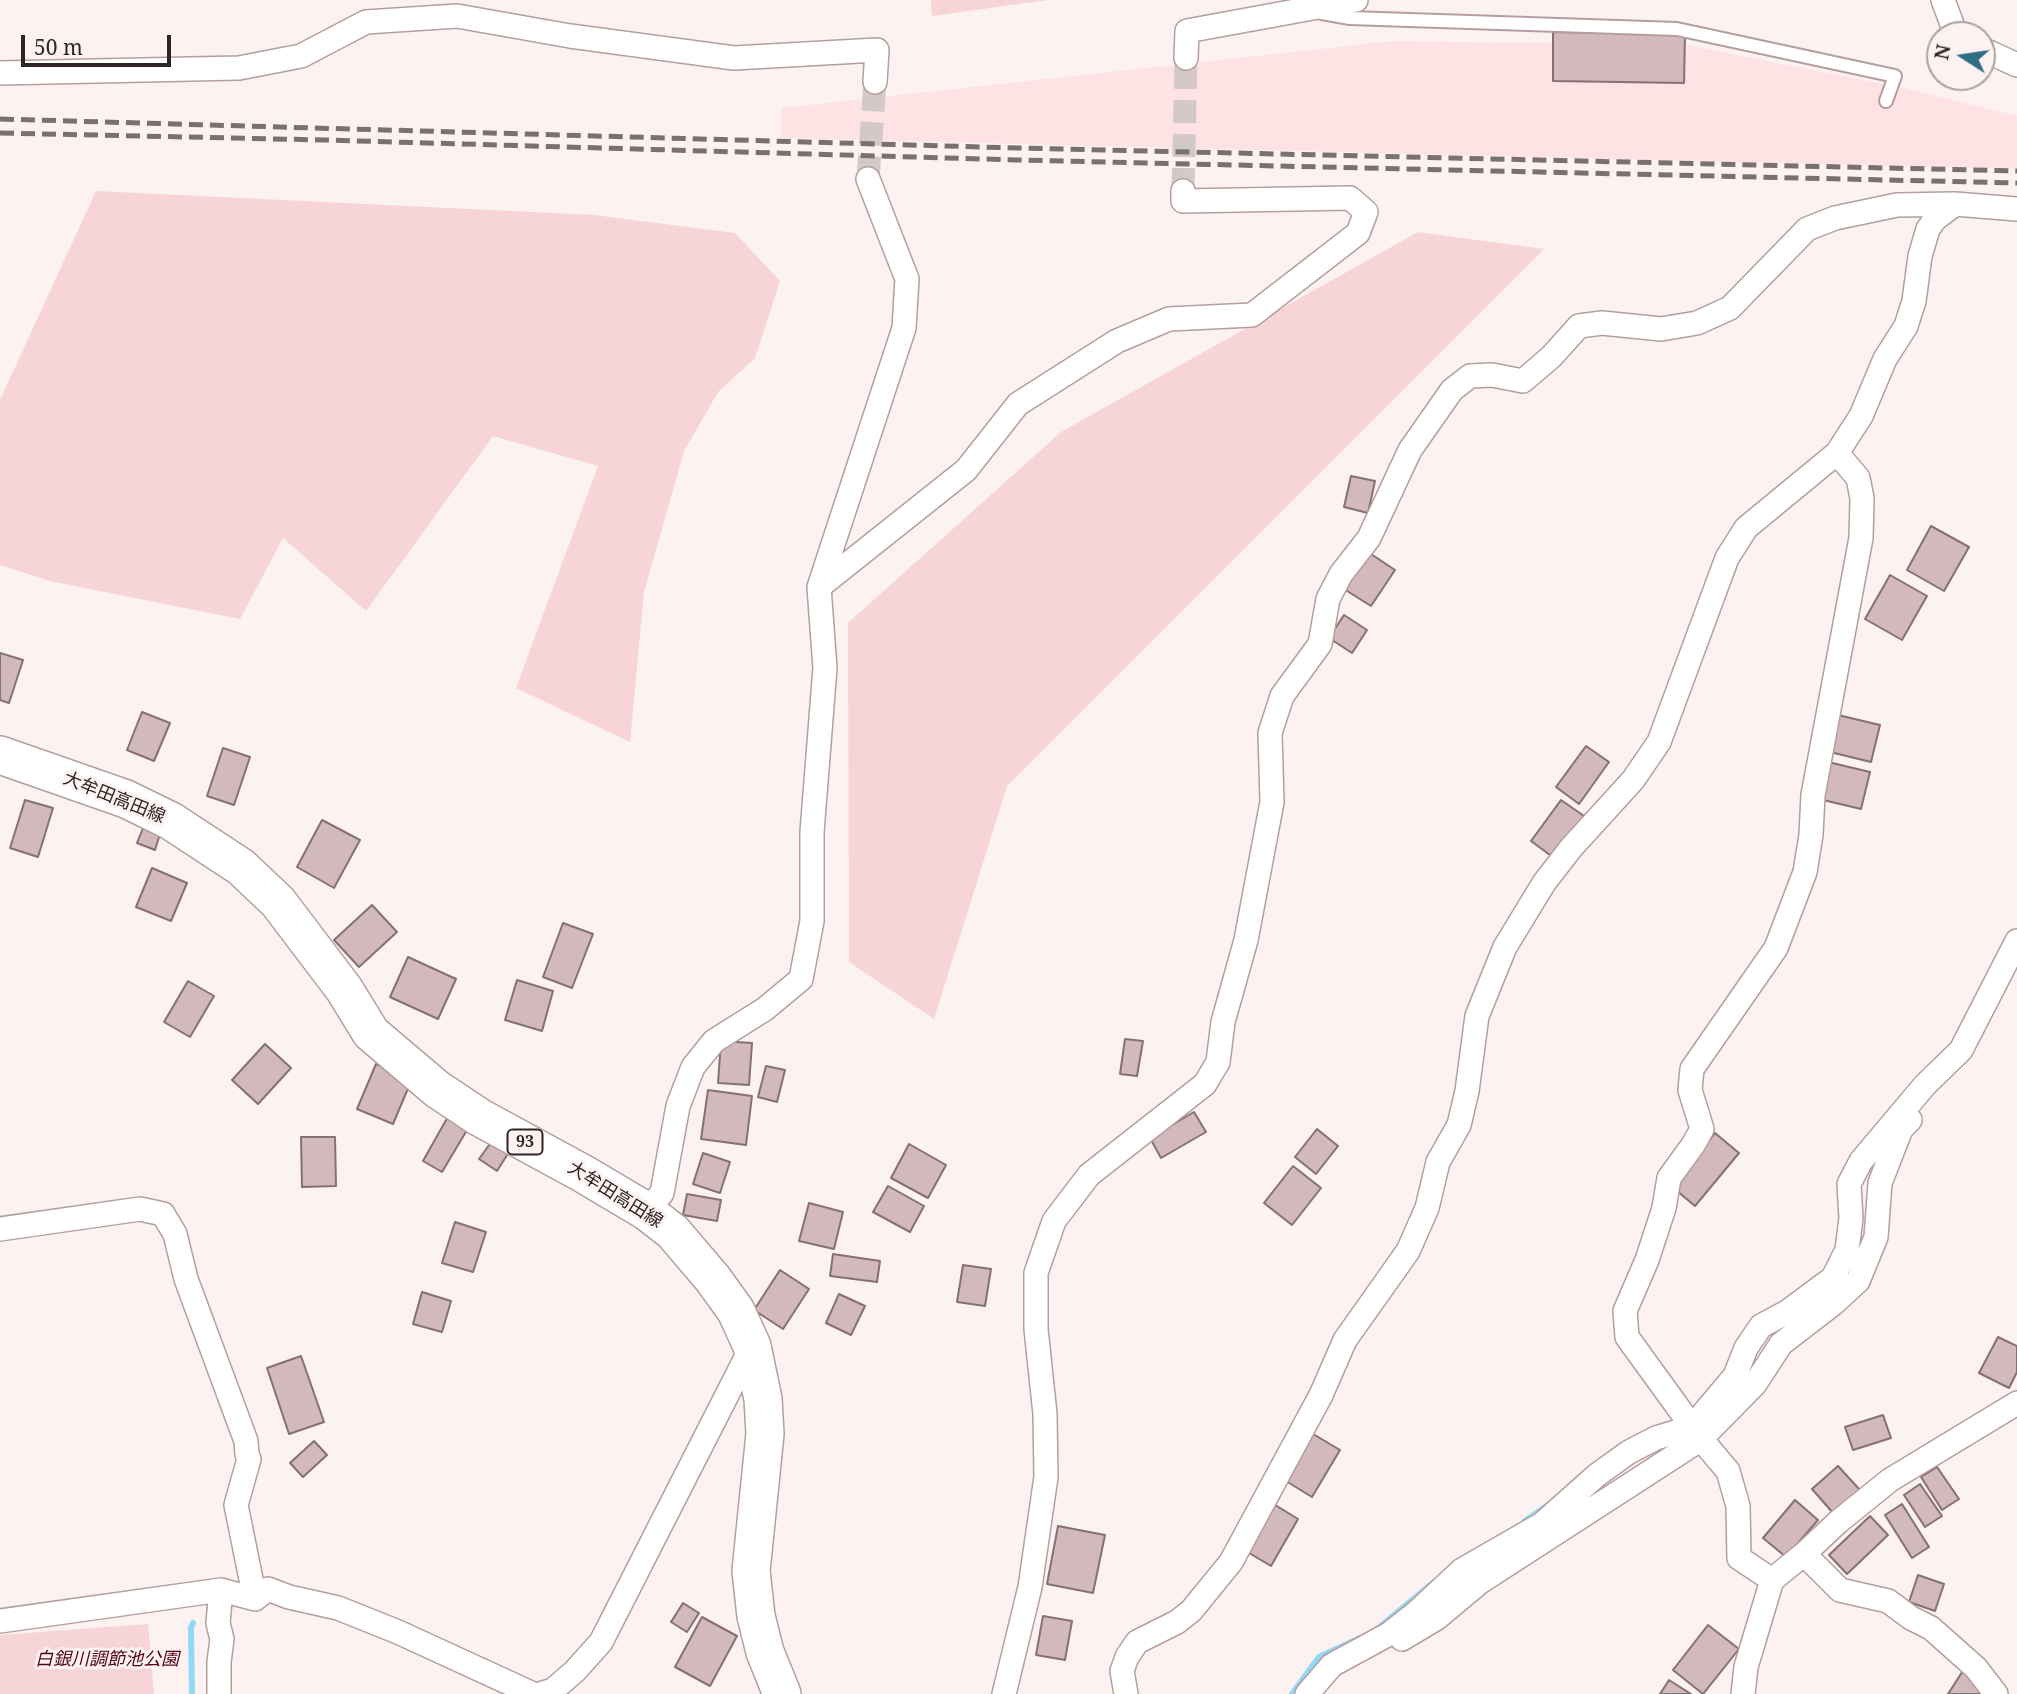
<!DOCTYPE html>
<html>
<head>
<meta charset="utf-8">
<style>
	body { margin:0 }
	#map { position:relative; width:2017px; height:1694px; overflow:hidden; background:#fcf2f2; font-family:"Noto Serif",serif }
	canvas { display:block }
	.north { position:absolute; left:1926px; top:21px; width:70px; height:70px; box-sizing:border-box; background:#fcf2f2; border:2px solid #aaa0a0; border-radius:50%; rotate:282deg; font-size:19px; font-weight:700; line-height:28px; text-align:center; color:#2e2525 }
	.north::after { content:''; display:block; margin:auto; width:24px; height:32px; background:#306e84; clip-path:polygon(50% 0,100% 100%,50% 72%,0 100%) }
	.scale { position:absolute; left:21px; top:35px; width:150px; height:32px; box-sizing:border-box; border:4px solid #2e2525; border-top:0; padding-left:9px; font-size:21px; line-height:24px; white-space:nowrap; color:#2e2525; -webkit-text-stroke:5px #fcf2f2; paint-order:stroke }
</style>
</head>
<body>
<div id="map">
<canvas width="2017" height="1694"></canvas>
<div class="north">N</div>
<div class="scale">50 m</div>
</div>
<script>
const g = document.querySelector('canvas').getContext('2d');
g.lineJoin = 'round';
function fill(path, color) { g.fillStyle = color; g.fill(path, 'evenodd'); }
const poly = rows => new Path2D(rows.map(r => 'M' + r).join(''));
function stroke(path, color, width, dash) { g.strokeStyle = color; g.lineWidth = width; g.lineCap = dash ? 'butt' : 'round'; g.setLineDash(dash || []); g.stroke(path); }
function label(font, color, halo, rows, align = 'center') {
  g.font = font + ' "Noto Serif","Noto Sans JP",serif'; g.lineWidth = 6; g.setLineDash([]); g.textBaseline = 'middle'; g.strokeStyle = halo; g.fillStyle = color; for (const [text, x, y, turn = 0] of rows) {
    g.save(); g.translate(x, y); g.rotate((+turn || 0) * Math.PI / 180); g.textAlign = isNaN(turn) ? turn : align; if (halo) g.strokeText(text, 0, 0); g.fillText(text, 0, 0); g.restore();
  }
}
fill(poly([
	[1393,41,1687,45,1904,88,2017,116,2017,169,781,138,781,108]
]), '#fee2e4');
fill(poly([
	[931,0,1048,0,932,16],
	[96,191,594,215,735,233,780,281,755,358,718,392,684,451,644,592,630,742,516,688,598,466,493,436,366,611,283,538,240,619,50,581,0,565,0,400],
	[1418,232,1544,249,1007,786,934,1019,849,962,848,623,1061,432],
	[148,1624,154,1694,0,1694,0,1635]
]), '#f7d4d6');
stroke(poly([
	[1525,1521,1548,1505],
	[1376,1630,1435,1581],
	[192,1694,191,1628,193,1623],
	[1292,1694,1319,1657,1360,1638]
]), '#91d9f5', 6);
const building = poly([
	[1553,32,1685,34,1684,83,1553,81,1553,32],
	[1351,476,1375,481,1368,513,1344,507,1351,476],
	[1931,526,1969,547,1944,591,1907,570,1931,526],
	[1368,552,1395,570,1371,606,1344,589,1368,552],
	[1890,575,1927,596,1902,640,1865,619,1890,575],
	[1344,615,1367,630,1352,653,1329,638,1344,615],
	[0,653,23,660,9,703,0,700,0,653],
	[142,712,170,723,154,761,127,750,142,712],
	[1838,715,1880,725,1871,762,1830,752,1838,715],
	[1586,746,1609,762,1579,804,1556,787,1586,746],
	[223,748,250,757,234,805,207,796,223,748],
	[1828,762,1870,772,1861,809,1819,799,1828,762],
	[25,800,53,808,38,857,10,848,25,800],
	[1561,800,1584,816,1554,858,1531,841,1561,800],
	[322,820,360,840,334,888,297,867,322,820],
	[143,828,160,834,155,850,137,843,143,828],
	[152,868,187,883,171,921,136,907,152,868],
	[372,905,397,932,359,967,334,940,372,905],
	[563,923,593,934,572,988,543,977,563,923],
	[408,957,456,979,438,1019,390,997,408,957],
	[517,980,553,991,542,1031,505,1020,517,980],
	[188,981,214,996,190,1037,164,1022,188,981],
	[1125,1039,1143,1041,1137,1076,1120,1074,1125,1039],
	[721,1041,752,1043,749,1085,718,1083,721,1041],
	[265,1044,291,1068,258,1104,232,1080,265,1044],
	[376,1064,412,1079,393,1124,357,1109,376,1064],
	[766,1066,785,1070,777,1102,758,1097,766,1066],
	[708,1090,752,1096,746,1145,701,1139,708,1090],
	[1194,1112,1206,1132,1161,1158,1150,1138,1194,1112],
	[450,1113,470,1125,442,1172,423,1161,450,1113],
	[1317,1129,1338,1146,1316,1174,1295,1157,1317,1129],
	[1715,1133,1739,1153,1695,1206,1671,1186,1715,1133],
	[301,1137,335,1137,336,1186,302,1187,301,1137],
	[492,1141,509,1152,497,1171,479,1159,492,1141],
	[909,1144,946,1165,928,1198,891,1178,909,1144],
	[703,1153,730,1162,720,1193,693,1184,703,1153],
	[1293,1166,1321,1188,1292,1225,1264,1203,1293,1166],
	[888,1186,924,1206,910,1232,873,1212,888,1186],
	[687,1194,721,1200,717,1221,683,1215,687,1194],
	[809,1203,843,1212,834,1249,799,1241,809,1203],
	[455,1222,486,1232,473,1272,442,1263,455,1222],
	[833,1254,880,1261,877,1282,830,1276,833,1254],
	[963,1265,991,1269,985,1306,957,1302,963,1265],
	[780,1270,809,1289,783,1329,754,1310,780,1270],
	[422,1292,451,1301,442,1332,413,1324,422,1292],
	[839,1294,865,1306,851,1335,826,1323,839,1294],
	[1998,1337,2017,1346,2017,1372,2009,1388,1979,1373,1998,1337],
	[301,1356,324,1422,289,1434,267,1368,301,1356],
	[1883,1415,1891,1438,1853,1450,1845,1427,1883,1415],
	[1308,1431,1340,1450,1312,1497,1281,1478,1308,1431],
	[314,1441,327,1455,303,1477,290,1463,314,1441],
	[1838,1466,1860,1490,1833,1513,1812,1489,1838,1466],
	[1937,1467,1959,1499,1942,1510,1921,1477,1937,1467],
	[1920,1484,1942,1516,1925,1527,1904,1495,1920,1484],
	[1267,1500,1298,1519,1271,1566,1239,1547,1267,1500],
	[1795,1500,1818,1520,1786,1557,1763,1538,1795,1500],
	[1902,1504,1929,1547,1912,1558,1885,1515,1902,1504],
	[1870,1516,1888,1535,1847,1574,1829,1555,1870,1516],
	[1058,1526,1105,1535,1093,1593,1047,1584,1058,1526],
	[1918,1575,1944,1584,1935,1611,1909,1602,1918,1575],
	[683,1603,699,1613,687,1632,671,1622,683,1603],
	[1043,1616,1072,1621,1065,1660,1036,1655,1043,1616],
	[702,1617,737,1636,710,1686,675,1667,702,1617],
	[1708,1625,1739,1649,1703,1694,1673,1670,1708,1625],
	[1966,1666,1984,1687,1979,1694,1948,1694,1966,1666],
	[1669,1680,1691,1694,1660,1694,1669,1680]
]);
fill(building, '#d2b9bb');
stroke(building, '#867071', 2);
stroke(poly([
	[868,179,875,82],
	[1183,191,1186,58]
]), '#d3c9c9', 23, [23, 11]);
const service = poly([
	[1322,13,1350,18,1677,29,1895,76,1886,101]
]);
const minor = poly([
	[1943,0,1956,35],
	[1982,49,2017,65],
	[1186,58,1187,31,1356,0],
	[0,73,239,68,301,56,366,22,457,16,570,36,734,58,877,50,875,82],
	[819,587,966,470,1018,404,1117,341,1169,319,1252,315,1358,233,1366,212,1350,198,1183,201,1183,191],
	[646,1211,662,1193,678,1106,693,1067,714,1041,765,1009,801,979,812,921,812,832,825,668,819,587,904,328,907,279,868,179],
	[0,1229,140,1209,163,1214,175,1234,186,1279,246,1441,247,1454,249,1459,236,1505,255,1599],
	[1804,1554,1840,1590,1888,1601,1911,1618,1931,1628,1976,1668,1996,1694],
	[1772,1580,1739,1558,1738,1506,1728,1471,1701,1439,1627,1337,1625,1311,1647,1260,1664,1208,1669,1178,1693,1145,1702,1129,1690,1090,1692,1069,1776,948,1805,872,1811,835,1813,795,1861,538,1862,498,1858,478,1837,453],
	[0,1621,221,1590,255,1599,268,1589,289,1597,338,1608,398,1632,533,1694],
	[1402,1639,1437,1618,1480,1582,1701,1439,1755,1384,1781,1344,1833,1304,1858,1281,1876,1237,1880,1183,1901,1129,1910,1120],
	[219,1694,219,1662,222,1639,218,1623,221,1590],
	[540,1694,553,1690,575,1671,601,1642,752,1346],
	[1004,1694,1030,1587,1046,1477,1045,1414,1036,1329,1036,1273,1054,1221,1089,1175,1205,1084,1218,1062,1223,1022,1246,940,1272,802,1270,733,1282,696,1320,644,1328,599,1341,574,1369,538,1410,450,1452,390,1470,376,1492,375,1523,381,1551,357,1579,326,1602,323,1661,329,1697,323,1730,308,1807,229,1835,218,1897,205,1955,204,2017,209],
	[1126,1694,1122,1671,1127,1657,1137,1642,1177,1622,1191,1611,1231,1562,1321,1395,1345,1340,1408,1251,1427,1208,1438,1162,1459,1125,1467,1091,1477,1016,1505,947,1544,883,1571,848,1633,780,1659,742,1727,558,1746,528,1837,453,1861,416,1885,359,1906,326,1914,301,1920,256,1928,229,1935,219,1955,204],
	[1307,1694,1332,1665,1389,1634,1417,1612,1462,1570,1542,1524,1597,1475,1629,1452,1656,1438,1692,1427,1735,1376,1746,1348,1761,1326,1787,1312,1833,1278,1847,1250,1851,1218,1849,1184,1861,1161,1925,1085,1961,1050,2017,941],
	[1743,1694,1746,1667,1772,1580,1804,1554,1838,1522,1890,1480,2017,1403]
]);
const primary = poly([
	[0,755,126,799,171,821,241,867,278,902,344,989,371,1033,437,1089,479,1117,582,1173,646,1211,673,1232,713,1279,736,1311,752,1346,763,1399,765,1434,751,1571,756,1616,765,1652,782,1694]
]);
stroke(service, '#b69e9f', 16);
stroke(minor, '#b69e9f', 26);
stroke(primary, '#b69e9f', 40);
stroke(service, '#fff', 12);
stroke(minor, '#fff', 23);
stroke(primary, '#fff', 37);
stroke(poly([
	[0,119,1017,148,2017,171],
	[0,133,325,140,1017,160,2017,183]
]), '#797070', 5, [14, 7]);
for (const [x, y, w] of [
	[525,1142,35]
]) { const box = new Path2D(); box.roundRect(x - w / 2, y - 12.5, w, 25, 5); g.fillStyle = '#fcf2f2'; g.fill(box); stroke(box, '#2e2525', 2); }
label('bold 16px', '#2e2525', null, [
	["93",525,1142]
]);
label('18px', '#2e2525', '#fcf2f2', [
	["大牟田高田線",114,798,22],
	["大牟田高田線",615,1195,32]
]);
label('italic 18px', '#54031a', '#fcf2f2', [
	["白銀川調節池公園",107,1660]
]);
</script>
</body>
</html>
